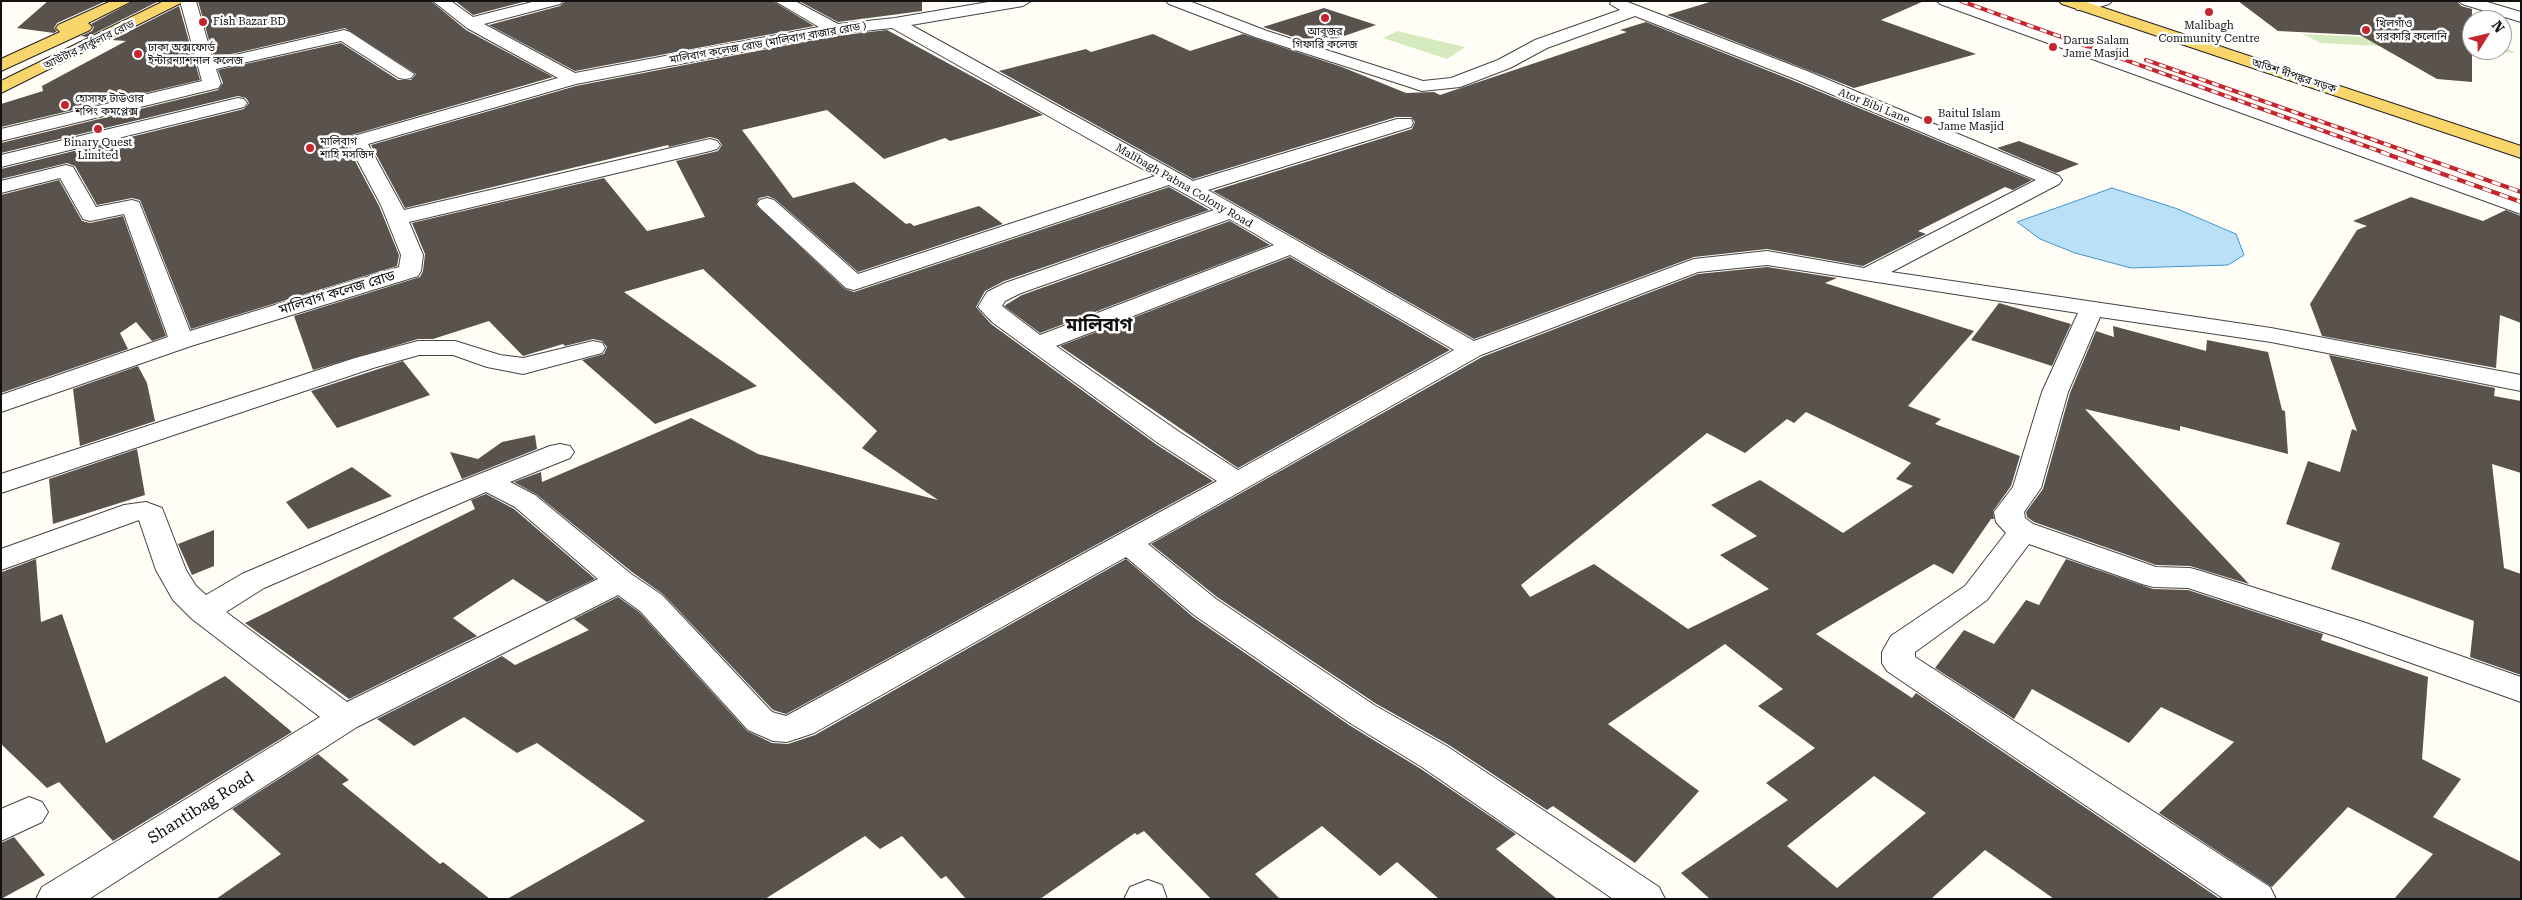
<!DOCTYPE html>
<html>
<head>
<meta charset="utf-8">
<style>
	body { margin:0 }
	#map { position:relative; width:2522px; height:900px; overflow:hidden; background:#fffdf5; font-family:"Roboto Serif",serif }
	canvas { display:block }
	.frame { position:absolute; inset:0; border:2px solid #111; pointer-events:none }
	.north { position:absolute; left:2462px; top:10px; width:50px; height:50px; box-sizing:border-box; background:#fff; border:1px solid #a0a0a0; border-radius:50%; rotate:54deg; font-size:14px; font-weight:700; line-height:20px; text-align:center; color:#111 }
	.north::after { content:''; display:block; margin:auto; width:18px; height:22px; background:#c4262e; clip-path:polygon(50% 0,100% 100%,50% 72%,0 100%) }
</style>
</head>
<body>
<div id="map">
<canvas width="2522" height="900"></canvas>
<div class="frame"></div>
<div class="north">N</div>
</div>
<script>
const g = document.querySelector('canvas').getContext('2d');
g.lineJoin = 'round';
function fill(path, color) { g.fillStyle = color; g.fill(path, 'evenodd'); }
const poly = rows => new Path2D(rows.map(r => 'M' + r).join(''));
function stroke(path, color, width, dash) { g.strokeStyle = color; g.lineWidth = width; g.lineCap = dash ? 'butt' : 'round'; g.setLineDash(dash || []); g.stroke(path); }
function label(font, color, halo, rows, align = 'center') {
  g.font = font + ' "Roboto Serif","Noto Sans Bengali",serif'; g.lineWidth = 5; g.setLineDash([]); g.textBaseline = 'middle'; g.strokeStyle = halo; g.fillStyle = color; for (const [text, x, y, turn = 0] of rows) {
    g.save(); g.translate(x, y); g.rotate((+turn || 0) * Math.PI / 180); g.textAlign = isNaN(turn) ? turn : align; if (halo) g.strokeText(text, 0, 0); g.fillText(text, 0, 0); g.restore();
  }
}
fill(poly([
	[1397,31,1465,47,1447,59,1383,38],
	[2302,34,2472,42,2472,50,2502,50,2502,46,2516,53,2321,43]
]), '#d5ebbd');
const water = poly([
	[2112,188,2175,208,2236,234,2244,255,2228,265,2131,268,2075,253,2040,239,2017,222,2112,188]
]);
fill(water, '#b9e0f7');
stroke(water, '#3f96cf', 1);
fill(poly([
	[48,1,106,1,57,23,54,28,57,31,54,33,17,28],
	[134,1,159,1,87,37,81,36,92,31,94,27,91,24],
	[198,1,431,1,466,30,553,77,348,136,345,142,379,206,399,255,397,266,191,329,140,200,132,198,97,205,75,166,67,163,1,179,1,169,244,109,249,103,246,98,238,96,1,153,1,143,218,90,223,83,218,70,341,43,398,80,411,80,416,74,345,28,214,58],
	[455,1,527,1,473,15],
	[565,1,773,1,814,26,575,71,489,25,560,6],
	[799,1,922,1,922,11,838,22],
	[1713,1,1924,1,1881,20,1976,54,1854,88,1667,15],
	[2238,1,2457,1,2461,6,2472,9,2472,82,2437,79,2360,35,2278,31],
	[179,6,200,80,1,127,1,104,43,91,42,86,126,41,112,40],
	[1324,8,1376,25,1318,45,1263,27],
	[1646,22,1794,81,2032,180,2013,190,2005,187,1918,231,1926,234,1863,266,1767,249,1694,257,1474,339,1213,191,1412,129,1415,122,1411,117,1396,117,1193,179,999,71,1086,49,1091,52,1153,34,1190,51,1243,34,1342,67,1406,93,1434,92,1440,95,1627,32,1620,30],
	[887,30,1043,115,950,141,945,138,884,159,827,110,742,130,793,198,854,182,906,224,910,223,914,226,979,206,1003,224,858,272,775,199,768,196,759,198,756,205,845,289,854,292,1169,187,1209,210,1004,281,985,291,976,307,991,324,1157,445,1213,481,786,714,773,710,663,594,632,572,536,494,514,482,541,472,542,482,691,418,758,454,938,500,862,448,877,431,703,269,624,292,757,386,655,424,582,360,604,354,607,347,602,341,593,339,565,346,563,344,523,356,489,321,433,339,418,339,313,370,294,316,420,277,423,271,425,254,412,223,604,178,647,231,705,217,676,161,718,151,722,145,718,139,710,137,669,147,668,145,405,208,371,145,576,86,835,36],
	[2019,141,2079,164,2056,173,1997,148],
	[59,180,82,221,90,223,123,216,166,336,152,341,136,322,120,333,128,349,1,393,1,195],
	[2411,197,2483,221,2506,210,2521,216,2521,323,2500,315,2496,368,2322,336,2310,304,2357,230,2367,226,2353,221],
	[1230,221,1270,245,1040,333,1004,306,1022,295],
	[1290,257,1450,350,1238,468,1060,346],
	[1767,267,1837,278,1825,283,1974,331,1908,406,1941,419,1935,424,2020,456,2011,486,1993,511,1994,519,1991,519,1953,574,1934,564,1816,634,1912,698,1916,693,2220,899,2054,899,1985,850,1931,899,1710,899,1681,873,1788,800,1766,783,1815,748,1758,706,1783,689,1725,644,1608,724,1699,791,1635,863,1553,806,1547,810,1449,745,1375,703,1217,597,1151,544,1482,357,1698,274],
	[1806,412,1911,463,1896,479,1913,486,1843,533,1760,480,1711,505,1757,536,1720,555,1769,589,1688,629,1594,564,1530,597,1521,585,1707,433,1745,453,1787,419,1794,423],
	[1874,776,1926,813,1837,888,1787,846],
	[1999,303,2071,324,2052,366,1971,340],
	[2113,326,2206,351,2207,340,2268,352,2282,410,2285,411,2288,454,2180,426,2180,431,2085,409,2249,584,2190,566,2156,565,2034,522,2027,517,2026,512,2043,489,2070,393,2096,331,2114,337],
	[2329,355,2495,388,2494,396,2521,401,2521,473,2492,464,2504,568,2521,574,2521,675,2470,657,2474,621,2331,569,2340,543,2286,524,2308,461,2340,472,2352,429,2357,431],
	[403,361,430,395,337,428,311,391],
	[138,366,147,383,155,421,80,446,73,389],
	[535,435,537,449,462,479,450,452,478,459,502,442],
	[137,449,145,495,53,524,49,479],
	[352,467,392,496,308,529,286,502],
	[486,494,514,509,595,579,547,602,513,579,453,618,477,636,349,699,245,623,475,509,471,500],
	[214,530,214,566,192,575,178,544],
	[36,559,41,622,62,614,106,743,225,676,292,732,113,841,59,782,47,788,1,744,2,572],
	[1126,559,1193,617,1349,725,1421,769,1516,834,1496,849,1557,899,1439,899,1397,862,1380,876,1322,826,1255,874,1280,899,1211,899,1144,831,1137,835,1135,833,1040,899,966,899,946,876,941,879,902,836,880,849,865,836,765,899,507,899,645,821,537,743,517,753,464,717,414,746,377,719,502,656,515,665,589,630,574,619,618,597,639,612,747,731,772,743,788,744,815,735],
	[2066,559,2153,589,2188,590,2323,634,2321,640,2428,677,2422,759,2461,779,2433,817,2521,862,2521,899,2394,899,2433,854,2348,807,2272,887,2159,813,2234,742,2161,707,2129,743,2032,689,2014,719,1935,668,1964,630,1994,644,2026,600,2039,605],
	[318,754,349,780,342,784,440,864,443,862,490,899,216,899,281,854,232,809],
	[14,837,45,875,1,899,1,843]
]), '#5a524d');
const minor = poly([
	[180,1,196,1,213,60,344,30,350,32,414,74,411,78,405,79,399,78,341,41,216,69,221,84,218,88,1,141,1,129,202,81,180,1],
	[433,1,451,1,473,17,536,1,563,1,560,4,484,24,575,73,819,27,775,1,795,1,838,24,895,18,994,1,1031,1,1023,6,911,25,1193,181,1397,119,1411,119,1413,123,1411,127,1208,190,1474,341,1694,259,1767,251,1864,268,2036,180,1795,79,1635,16,1547,48,1510,68,1460,87,1422,91,1255,37,1169,4,1166,1,1189,1,1267,31,1423,81,1451,78,1498,60,1535,40,1620,10,1610,4,1612,1,1625,1,1807,71,2059,176,2062,180,2059,184,1891,272,2271,328,2521,375,2521,391,2271,342,2100,317,2068,392,2041,488,2024,512,2025,518,2033,524,2156,567,2190,568,2201,571,2363,622,2521,677,2521,702,2341,638,2188,588,2153,587,2142,584,2029,544,1987,600,1915,652,1915,657,2270,887,2276,899,2224,899,1887,671,1882,663,1882,652,1891,636,1965,586,2006,533,1996,522,1994,512,2013,487,2042,392,2078,313,1767,265,1698,272,1481,355,1148,544,1216,599,1374,705,1448,747,1659,887,1665,899,1613,899,1422,767,1350,723,1194,615,1126,557,814,733,787,742,773,741,748,730,640,611,618,595,357,727,89,899,36,899,42,887,320,717,192,619,173,600,156,570,139,520,1,570,1,549,124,505,146,502,162,508,186,570,196,586,206,595,242,574,429,494,550,446,560,444,570,446,574,452,570,458,510,482,535,495,631,574,662,595,772,712,786,716,1217,481,1158,443,992,322,978,307,987,292,1005,283,1214,210,1169,185,854,290,846,288,760,208,757,204,760,200,767,198,774,200,858,274,1155,176,892,28,835,34,576,84,368,144,404,210,710,139,717,141,720,145,717,149,710,151,409,222,423,255,421,271,418,276,191,346,1,412,1,395,168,337,124,214,90,221,83,219,60,178,1,193,1,181,66,165,73,167,96,207,132,200,139,202,190,331,399,267,401,255,381,205,347,141,350,137,558,78,467,28,433,1],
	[1230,219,1274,245,1040,335,1002,306,1005,301,1021,293,1230,219],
	[1290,255,1454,350,1238,470,1178,431,1056,346,1290,255],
	[486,492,515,507,598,579,347,702,226,612,264,588,486,492],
	[1937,1,1960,1,2521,201,2521,214,1940,4,1937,1],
	[2086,1,2112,1,2109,4,2089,10,2077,10,2075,7,2077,4,2086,1],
	[2459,1,2484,1,2521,12,2521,22,2462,4,2459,1],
	[238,98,244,99,247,103,244,107,1,167,1,155,238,98],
	[418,341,455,341,500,355,523,358,593,341,602,343,605,348,602,353,523,374,487,367,453,355,419,355,373,368,1,493,1,474,355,358,418,341],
	[29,797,42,802,48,812,42,822,1,841,1,809,29,797],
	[1148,880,1162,885,1167,899,1124,899,1130,887,1148,880]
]);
const major = poly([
	[111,1,132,1,88,23,92,27,90,30,1,71,1,59,60,32,56,28,58,25,111,1],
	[164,1,185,1,1,93,1,81,164,1],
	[2059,1,2083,1,2521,146,2521,158,2062,4,2059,1]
]);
stroke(minor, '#444', 2);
stroke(major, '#222', 2);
fill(minor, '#fff');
fill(major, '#f9d66b');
const railFar1 = poly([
	[1961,1,2385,153],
	[2146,60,2411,153]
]);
const rail = poly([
	[2381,152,2521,202],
	[2407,152,2521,192]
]);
stroke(railFar1, '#c4262e', 4);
stroke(rail, '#c4262e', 4.5);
stroke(railFar1, '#fff', 2.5, [7]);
stroke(rail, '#fff', 3, [9]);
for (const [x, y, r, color] of [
	[2209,12,5,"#c4262e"],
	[1325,18,5,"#c4262e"],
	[203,22,5,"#c4262e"],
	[2366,30,5,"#c4262e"],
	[2053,47,5,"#c4262e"],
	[138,54,5,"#c4262e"],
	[65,105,5,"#c4262e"],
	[1928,120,5,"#c4262e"],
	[98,129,5,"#c4262e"],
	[310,148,5,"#c4262e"]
]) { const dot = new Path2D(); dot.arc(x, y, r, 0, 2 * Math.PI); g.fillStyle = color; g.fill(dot); stroke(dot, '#fff', 2); }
label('11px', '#111', '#fff', [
	["Fish Bazar BD",213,22],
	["খিলগাঁও",2376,24],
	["সরকারি কলোনি",2376,37],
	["Malibagh",2209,26,"center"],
	["Community Centre",2209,39,"center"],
	["আবুজর",1325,32,"center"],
	["গিফারি কলেজ",1325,45,"center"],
	["Darus Salam",2063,41],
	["Jame Masjid",2063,54],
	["ঢাকা অক্সফোর্ড",148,48],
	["ইন্টারন্যাশনাল কলেজ",148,61],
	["হোসাফ টাউওার",75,99],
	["শপিং কমপ্লেক্স",75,112],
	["Baitul Islam",1938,114],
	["Jame Masjid",1938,127],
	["মালিবাগ",320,142],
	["শাহি মসজিদ",320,155],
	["Binary Quest",98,143,"center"],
	["Limited",98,156,"center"]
], 'left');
label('11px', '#111', '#fff', [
	["মালিবাগ কলেজ রোড (মালিবাগ বাজার রোড )",768,43,-10],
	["আউটার সার্কুলার রোড",89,45,-26],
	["অতিশ দীপঙ্কর সড়ক",2294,76,18],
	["Ator Bibi Lane",1874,106,22],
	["Malibagh Pabna Colony Road",1184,186,30]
]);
label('14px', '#111', '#fff', [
	["মালিবাগ কলেজ রোড",337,293,-17]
]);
label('16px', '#111', '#fff', [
	["Shantibag Road",201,808,-32]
]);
label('bold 19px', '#111', '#fff', [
	["মালিবাগ",1099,325]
]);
</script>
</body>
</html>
